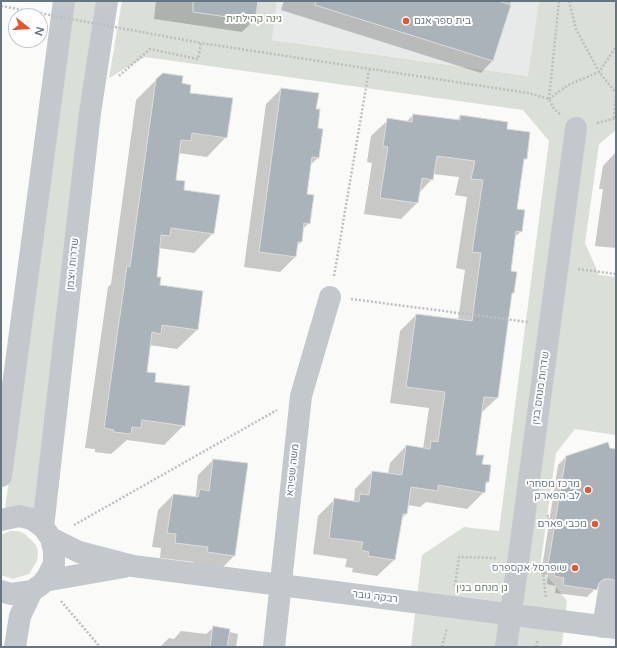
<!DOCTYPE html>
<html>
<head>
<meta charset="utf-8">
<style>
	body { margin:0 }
	#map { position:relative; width:617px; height:648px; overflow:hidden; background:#fafaf8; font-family:"Varela Round",sans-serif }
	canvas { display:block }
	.frame { position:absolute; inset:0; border:2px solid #657683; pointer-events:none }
	.north { position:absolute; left:8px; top:8px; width:40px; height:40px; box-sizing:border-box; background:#fff; border:1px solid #c1c8cd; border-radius:50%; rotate:107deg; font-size:11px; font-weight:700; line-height:16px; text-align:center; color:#657683 }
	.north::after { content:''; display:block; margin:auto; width:14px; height:18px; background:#e4572e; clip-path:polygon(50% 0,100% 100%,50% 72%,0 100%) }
</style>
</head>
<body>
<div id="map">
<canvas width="617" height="648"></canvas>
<div class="frame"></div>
<div class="north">N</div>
</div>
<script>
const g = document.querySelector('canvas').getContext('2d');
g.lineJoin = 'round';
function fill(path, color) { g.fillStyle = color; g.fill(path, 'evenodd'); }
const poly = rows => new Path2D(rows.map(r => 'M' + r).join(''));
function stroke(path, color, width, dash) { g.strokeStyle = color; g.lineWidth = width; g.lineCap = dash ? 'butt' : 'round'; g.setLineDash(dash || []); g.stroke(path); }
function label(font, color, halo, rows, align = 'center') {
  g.font = font + ' "Varela Round","Noto Sans Hebrew",sans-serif'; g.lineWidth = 4; g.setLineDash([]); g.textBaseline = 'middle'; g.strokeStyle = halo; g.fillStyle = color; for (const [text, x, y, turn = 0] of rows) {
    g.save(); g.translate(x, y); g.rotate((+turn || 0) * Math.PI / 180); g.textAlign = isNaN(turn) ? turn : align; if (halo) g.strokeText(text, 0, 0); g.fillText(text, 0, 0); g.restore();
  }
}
fill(poly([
	[277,1,539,1,529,76,272,40]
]), '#e8e9e9');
fill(poly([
	[73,1,101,1,37,515,5,509],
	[122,1,277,1,272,40,528,76,539,1,616,1,616,130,599,144,585,243,599,275,616,277,616,435,575,429,556,453,540,567,567,601,562,644,559,647,411,647,422,555,464,527,499,531,549,141,523,110,145,57,109,78],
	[10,531,18,531,25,534,36,545,38,552,37,561,29,574,13,579,1,575,1,535]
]), '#dadfd7');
fill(poly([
	[156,1,257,1,254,20,242,32,154,19],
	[284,1,511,1,492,61,481,73,281,10],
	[156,80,181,84,226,137,207,157,178,153,174,181,213,233,194,253,159,248,156,278,159,285,197,330,177,349,149,345,146,373,184,425,164,445,127,440,111,454,95,452,95,449,85,448,108,287,111,284,136,100],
	[281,89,315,110,318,158,310,165,306,195,309,223,302,230,301,242,297,246,295,257,280,272,244,267,266,104],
	[413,115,457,120,461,116,506,130,526,158,523,161,516,210,521,231,514,238,510,272,513,293,510,296,497,398,480,414,475,456,481,465,488,482,485,485,484,492,467,509,426,502,420,507,407,505,406,514,401,519,394,560,377,576,352,572,353,568,345,567,347,559,313,554,318,516,335,499,354,502,355,489,372,472,388,474,390,463,406,446,423,449,429,408,390,403,400,331,416,315,458,320,465,270,456,268,467,197,455,195,459,177,433,174,432,179,419,193,417,203,401,219,364,214,372,163,367,162,371,136,388,120,406,122],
	[616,152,616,248,595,246,603,189,599,189,603,166],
	[609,449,616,450,616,581,608,589,602,586,597,587,587,597,555,593,556,586,547,584,548,575,541,574,558,465,566,457],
	[213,460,234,556,219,571,193,567,194,562,160,558,161,548,152,547,158,510,173,495,193,498,196,495,198,475],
	[213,628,238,634,236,647,160,647,169,638,174,639,181,631,206,634]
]), '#0003');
const building = poly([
	[193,1,258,1,255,21,193,12,193,1],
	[316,1,498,1,511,5,493,61,315,5,316,1],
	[163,73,183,76,182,83,191,85,190,93,233,98,227,138,192,133,191,141,181,140,176,180,185,181,184,190,220,195,214,234,171,228,170,236,161,235,157,277,161,277,160,285,203,291,198,330,162,325,161,334,152,332,147,372,156,373,155,382,190,386,185,426,142,420,141,428,132,427,131,434,114,432,114,430,104,428,127,266,130,267,156,79,163,73],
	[281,88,319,93,316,109,320,109,318,128,323,129,319,158,312,157,307,194,314,195,310,224,304,223,302,242,298,242,296,257,259,252,281,88],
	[413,114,460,120,460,115,508,122,507,129,530,132,527,159,524,159,517,209,525,210,522,232,516,231,511,271,517,272,514,293,512,293,498,398,484,397,476,455,484,455,482,464,491,465,489,482,486,482,485,493,438,485,438,491,411,487,407,514,403,514,395,560,368,556,369,552,361,550,363,542,329,538,334,498,359,502,360,494,369,495,372,471,402,475,406,445,430,449,431,441,438,442,445,392,406,387,416,314,472,321,481,253,472,252,483,180,471,179,475,161,437,156,433,180,422,178,418,203,380,198,388,147,383,146,387,118,412,122,413,114],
	[608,442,610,448,616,449,616,581,611,579,604,579,599,583,597,590,563,585,564,578,554,576,556,567,548,566,566,456,608,442],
	[213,459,248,463,235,556,207,552,208,547,175,543,176,534,167,533,173,494,198,497,200,489,209,491,213,459],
	[213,626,230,629,227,647,210,647,213,626]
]);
fill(building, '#aab3b9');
stroke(building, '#dcdcda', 1);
stroke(poly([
	[569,1,576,29,599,72,616,93],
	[119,76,150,49,198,59,201,43,528,93,549,99,554,109,560,114],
	[549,99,559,1],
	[549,99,568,85,599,72,616,47],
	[614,118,616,95],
	[597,123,616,118],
	[578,269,616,274],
	[334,276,369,70],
	[351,299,528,322],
	[547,516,549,516,547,529],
	[74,525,277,410],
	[542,563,546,598],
	[455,586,459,557,496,558],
	[61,601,100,647],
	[442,647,447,628],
	[536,647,538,640]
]), '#bbbfc2', 2.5, [2, 2]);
stroke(poly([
	[1,476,64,1],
	[1,520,19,516,32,519,43,527,51,538,54,551,54,564,48,576,42,584,32,591,11,594,1,591],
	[43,527,90,113,107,1],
	[51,538,79,552,133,566,616,628],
	[521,541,576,128],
	[44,581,124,567],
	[603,627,609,591],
	[15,647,20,616,32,591],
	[274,647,301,396,330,297]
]), '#c3c8cc', 22);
stroke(poly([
	[1,6,201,43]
]), '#bbbfc2', 2.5, [2, 2]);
stroke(poly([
	[506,647,521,541]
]), '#c3c8cc', 22);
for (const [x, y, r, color] of [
	[406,21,4,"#e4572e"],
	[588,490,4,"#e4572e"],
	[595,524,4,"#e4572e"],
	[575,568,4,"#e4572e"]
]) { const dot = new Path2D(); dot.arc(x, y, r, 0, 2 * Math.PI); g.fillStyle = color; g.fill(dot); stroke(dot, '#fff', 1.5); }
label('10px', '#687a64', '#fff', [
	["גינה קהילתית",254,19],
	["גן מנחם בגין",482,588]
]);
label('10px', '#657683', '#fff', [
	["בית ספר אגם",414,21,"left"],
	["מרכז מסחרי",580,484],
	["לב הפארק",580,496],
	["מכבי פארם",587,524],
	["שופרסל אקספרס",567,568]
], 'right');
label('10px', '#657683', '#fff', [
	["שדרות ויצמן",73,264,-84],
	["שדרות מנחם בגין",541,388,-82],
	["משה שפירא",293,470,-84],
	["רבקה גובר",375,597,7]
]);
</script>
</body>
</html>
